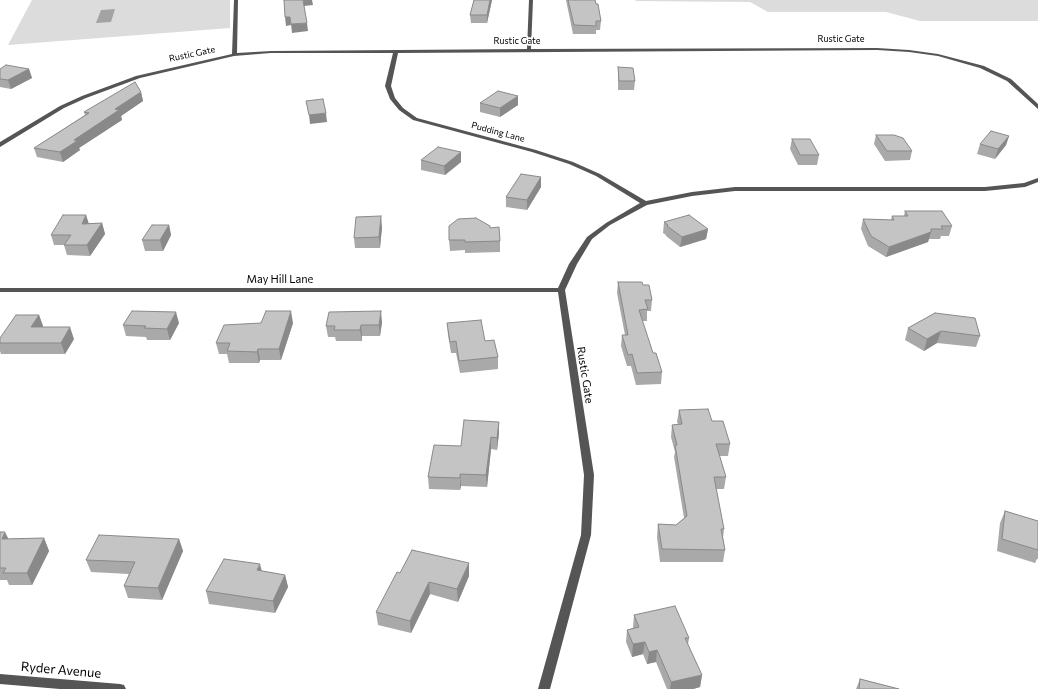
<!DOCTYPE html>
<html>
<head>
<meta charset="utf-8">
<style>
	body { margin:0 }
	canvas { display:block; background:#fff }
</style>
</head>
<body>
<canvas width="1038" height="689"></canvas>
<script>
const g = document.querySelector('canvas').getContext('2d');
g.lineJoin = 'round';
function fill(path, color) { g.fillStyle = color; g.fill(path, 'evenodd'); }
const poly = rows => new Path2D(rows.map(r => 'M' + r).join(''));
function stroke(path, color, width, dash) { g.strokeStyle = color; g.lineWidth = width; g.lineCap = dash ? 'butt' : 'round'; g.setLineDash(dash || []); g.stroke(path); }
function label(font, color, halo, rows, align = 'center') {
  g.font = font + ' Commissioner,sans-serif'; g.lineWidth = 3.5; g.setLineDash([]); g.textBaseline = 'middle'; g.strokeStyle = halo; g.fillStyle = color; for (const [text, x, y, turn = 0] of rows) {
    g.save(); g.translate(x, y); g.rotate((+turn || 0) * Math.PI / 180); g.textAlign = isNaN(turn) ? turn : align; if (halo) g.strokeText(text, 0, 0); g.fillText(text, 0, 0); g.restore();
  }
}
fill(poly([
	[32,0,230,0,230,28,8,45],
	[636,0,1038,0,1038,21,920,21,886,12,768,12,750,2,635,1]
]), '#dcdcdc');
fill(poly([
	[115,9,111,22,96,23,101,10]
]), '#a3a3a3');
fill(poly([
	[234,0,238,0,237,53,271,51,527,49,529,0,533,0,531,49,877,48,909,50,938,54,984,66,1011,79,1038,104,1038,109,1007,81,980,68,938,56,909,52,877,50,398,53,391,86,395,98,403,108,417,118,536,150,573,162,600,174,646,201,692,192,735,187,985,187,1024,183,1038,178,1038,182,1025,187,985,191,735,191,692,196,647,205,610,225,592,239,577,264,565,290,594,475,591,535,550,689,538,689,581,535,584,475,558,292,0,292,0,288,558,288,569,264,587,237,606,223,640,203,596,176,569,164,532,152,413,120,399,110,390,99,385,86,393,53,271,53,234,56,140,78,86,98,64,108,0,147,0,142,60,106,82,96,136,76,232,54,234,0]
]), '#555');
fill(poly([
	[0,674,120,684,124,685,126,689,60,689,0,684,0,674]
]), '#555');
fill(poly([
	[474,0,492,0,487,23,471,23,470,15],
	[566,0,595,0,601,21,600,30,596,30,596,34,573,34],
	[618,67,635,81,634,90,618,90],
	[0,69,29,69,32,78,11,89,0,87],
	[141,92,143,101,121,116,122,120,79,148,80,150,63,162,37,157,34,148,85,115,84,112],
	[518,96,518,105,500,117,480,112,480,103],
	[876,135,912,151,910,160,885,161,874,144],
	[1009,136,1006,145,995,159,977,154,980,144],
	[792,139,819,155,817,165,798,165,790,149],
	[461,152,461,162,445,175,421,170,421,160],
	[541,177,541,187,527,210,506,207,506,197],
	[905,211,952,226,949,236,941,236,940,239,929,239,928,242,886,257,868,246,861,229,863,219,891,220,892,216,904,216],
	[86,215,89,224,102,223,105,234,90,256,67,255,64,245,54,245,51,235],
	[664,222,708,229,706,239,680,247,666,236,666,235,663,233],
	[169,225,171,235,163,251,145,251,142,240],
	[382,227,380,248,355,248,354,238],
	[490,228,500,241,500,252,465,253,465,250,450,251,449,240],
	[618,282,643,285,652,300,651,311,647,311,647,321,642,321,653,353,662,372,661,384,636,385,631,366,627,366,621,346,622,335,625,335,617,293],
	[935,313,980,336,976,347,937,343,924,351,905,340,908,328],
	[39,315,43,326,42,327,74,339,65,354,1,354,0,351,0,338],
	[382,322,380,336,362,336,362,341,336,341,335,337,328,337,326,326],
	[179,323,170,340,147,340,146,337,126,336,123,325],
	[293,323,281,360,260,360,259,363,229,363,227,354,219,354,216,343],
	[447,323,485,341,498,357,498,369,460,373,456,353,451,353,448,335],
	[679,410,712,421,730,444,728,456,719,456,726,477,724,489,716,489,724,529,723,538,725,550,723,562,660,562,657,537,658,524,676,525,684,518,674,457,675,452,671,437,672,425,678,424,677,422],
	[499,422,499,433,497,450,491,449,487,487,461,486,460,490,429,489,428,477,461,446],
	[1005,511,1038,521,1038,559,1037,559,1035,563,997,551,1000,523],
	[0,532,8,539,44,538,49,551,32,585,9,585,7,580,0,580],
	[179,539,183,551,162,600,128,598,124,586,129,574,91,572,86,560],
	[261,571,285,575,288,587,275,613,209,604,206,591],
	[400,573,469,576,458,602,430,594,411,633,378,625,376,612],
	[634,615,689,638,688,645,702,675,700,687,693,689,667,689,656,662,647,664,643,654,632,657,626,642,627,630,633,628],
	[860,679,899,689,856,689]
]), '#a9a9a9');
fill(poly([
	[303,0,312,0,313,5,304,6],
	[490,0,492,0,487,23,487,15],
	[285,17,290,17,291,25,286,26],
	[307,23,308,31,292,33,291,24],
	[29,69,32,78,11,89,8,80],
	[141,92,143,101,121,116,122,120,79,148,80,150,63,162,60,152,74,140,115,109],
	[518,96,518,105,500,117,500,108],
	[326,113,327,122,310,124,309,115],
	[1009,136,1006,145,995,159,998,149],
	[461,152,461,162,445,175,444,166],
	[541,177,541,187,527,210,527,200],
	[86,215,89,225,82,224],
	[381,216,382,227,380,248,379,237],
	[102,223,105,234,90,256,87,245],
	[169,225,171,235,163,251,160,240],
	[708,229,706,239,680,247,682,237],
	[931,232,928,242,886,257,889,247],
	[291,311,293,323,281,360,279,349],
	[381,311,382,322,380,336,379,325],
	[176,312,179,323,170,340,167,329],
	[39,315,43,326,35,339,31,327],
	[361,325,362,336,362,341,360,330],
	[70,327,74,339,65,354,61,343],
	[941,331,937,343,924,351,927,339],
	[258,349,260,360,259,363,257,352],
	[499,422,499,433,497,450,497,438],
	[491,437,491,449,487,487,486,475],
	[460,474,461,486,460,490],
	[5,532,11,544,2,539],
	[44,538,49,551,32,585,27,573],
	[179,539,183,551,162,600,158,588],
	[469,563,469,576,458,602,457,589],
	[260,564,263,576,257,570],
	[285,575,288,587,275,613,273,601],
	[429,582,430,594,411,633,410,621],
	[645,642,643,654,632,657,633,644],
	[657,650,656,662,647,664,649,652],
	[702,675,700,687,693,689,670,689,671,682]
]), '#898989');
const building = poly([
	[284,0,303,0,307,23,291,24,290,17,285,17,284,0],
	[474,0,490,0,487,15,470,15,474,0],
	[568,0,595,0,596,4,598,4,601,21,596,21,596,26,574,25,568,0],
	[6,65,29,69,8,80,0,79,0,69,6,65],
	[618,67,633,68,635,81,619,81,618,67],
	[135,82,141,92,115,109,119,110,74,140,77,141,60,152,34,148,89,113,84,112,135,82],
	[498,91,518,96,500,108,480,103,498,91],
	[323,99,326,113,309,115,306,101,323,99],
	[991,131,1009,136,998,149,980,144,991,131],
	[876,135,894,135,903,138,912,151,887,151,876,135],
	[792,139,810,139,819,155,800,155,792,139],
	[438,147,461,152,444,166,421,160,438,147],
	[521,174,541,177,527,200,506,197,521,174],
	[905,211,942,211,952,226,941,226,943,229,931,229,931,232,889,247,871,236,863,219,894,220,892,216,908,216,905,211],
	[63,215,86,215,82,224,102,223,87,245,64,245,71,235,51,235,63,215],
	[689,215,708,229,682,237,667,226,668,225,664,222,689,215],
	[381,216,379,237,354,238,356,217,381,216],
	[476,218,490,226,490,228,499,227,500,241,465,242,465,240,449,240,449,226,458,219,476,218],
	[152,225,169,225,160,240,142,240,152,225],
	[618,282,642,282,643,285,649,285,652,300,645,300,648,309,639,310,653,353,656,353,662,372,637,373,632,354,628,355,622,335,628,335,618,282],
	[132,311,176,312,167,329,144,328,146,326,123,325,132,311],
	[266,311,291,311,279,349,258,349,257,352,227,351,230,343,216,343,224,325,261,323,266,311],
	[381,311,379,325,361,325,360,330,334,330,335,326,326,326,329,312,381,311],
	[935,313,975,318,980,336,941,331,927,339,908,328,935,313],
	[16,315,39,315,31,327,70,327,61,343,0,343,0,338,16,315],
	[481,320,485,341,494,340,498,357,459,361,456,341,450,342,447,323,481,320],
	[708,409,712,421,723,421,730,444,716,444,726,477,714,477,724,529,721,529,725,550,662,549,658,524,676,525,687,516,675,445,677,445,672,425,682,424,679,410,708,409],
	[464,420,499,422,497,438,491,437,486,475,460,474,460,478,428,477,434,445,461,446,464,420],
	[1005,511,1038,521,1038,550,1002,539,1005,511],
	[0,532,5,532,2,539,44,538,27,573,3,573,6,568,0,568,0,532],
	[99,535,179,539,158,588,124,586,135,562,86,560,99,535],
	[412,550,469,563,457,589,429,582,410,621,376,612,397,572,400,573,412,550],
	[224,559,260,564,257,570,285,575,273,601,206,591,224,559],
	[675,606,689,638,685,638,702,675,671,682,657,650,649,652,645,642,633,644,627,630,639,627,634,615,675,606],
	[860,679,899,689,859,689,860,679]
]);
fill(building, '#c4c4c4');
stroke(building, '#898989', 1);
label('9px', '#000', '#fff', [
	["Rustic Gate",841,39],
	["Rustic Gate",517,41],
	["Rustic Gate",192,54,-12],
	["Pudding Lane",498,132,15]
]);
label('11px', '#000', '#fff', [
	["May Hill Lane",280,279],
	["Rustic Gate",585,375,81]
]);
label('13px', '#000', '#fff', [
	["Ryder Avenue",61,670,5]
]);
</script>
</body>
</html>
